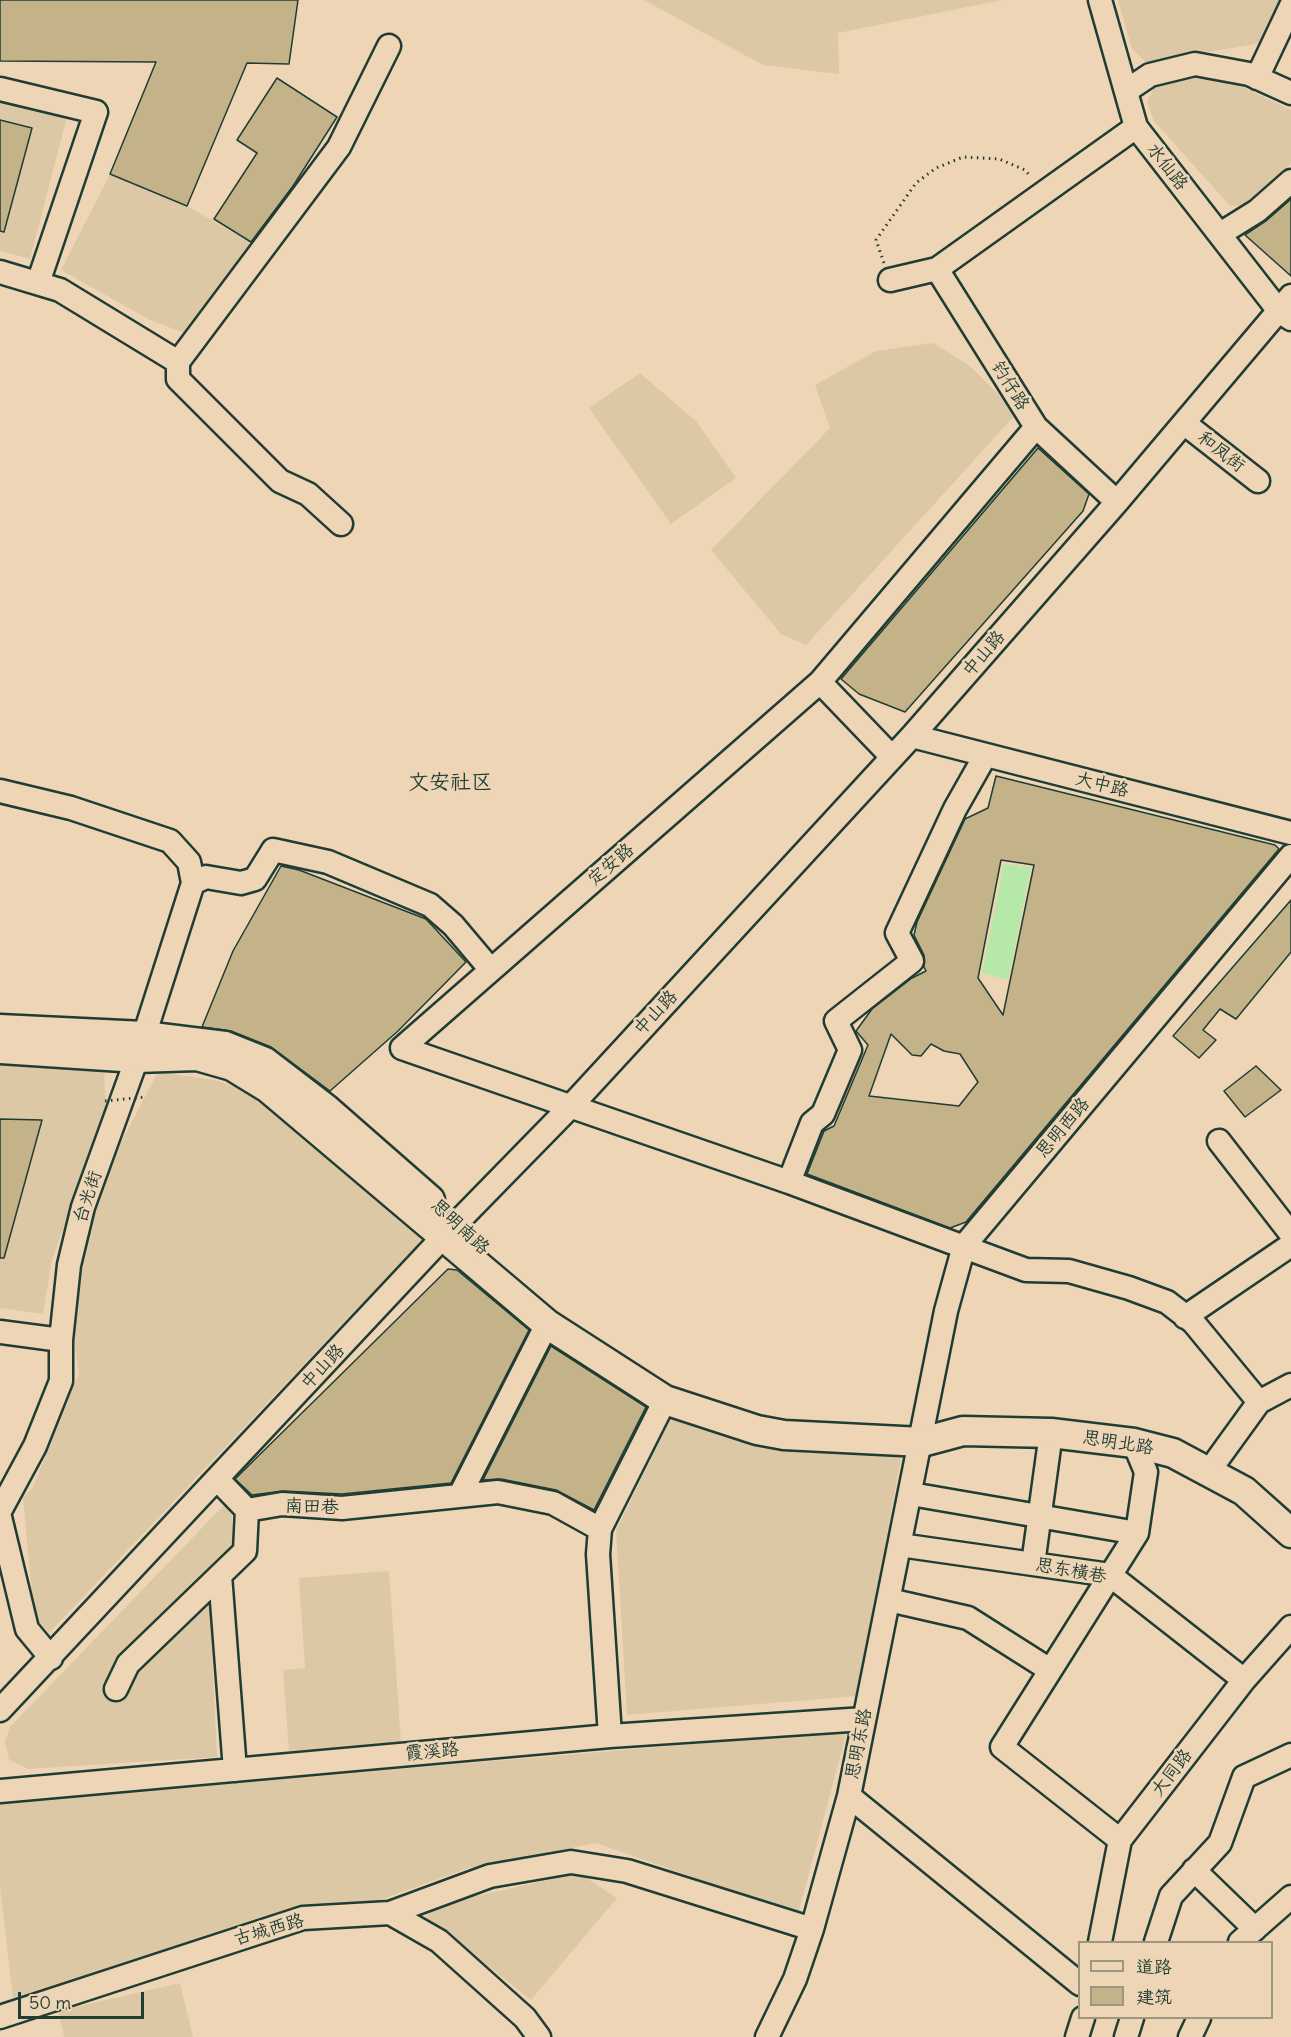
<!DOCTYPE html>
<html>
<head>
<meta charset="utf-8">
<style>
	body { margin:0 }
	#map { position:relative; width:1291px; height:2037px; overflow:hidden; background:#eed5b6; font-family:Delius,"LXGW WenKai TC",sans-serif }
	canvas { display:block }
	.legend { position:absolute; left:1078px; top:1941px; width:195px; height:78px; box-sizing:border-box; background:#eed5b6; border:2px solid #9b9882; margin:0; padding:8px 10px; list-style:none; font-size:18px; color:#1f3d34 }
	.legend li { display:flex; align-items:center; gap:12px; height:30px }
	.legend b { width:30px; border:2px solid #9b9882 }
	.scale { position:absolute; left:18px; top:1992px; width:126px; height:27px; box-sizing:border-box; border:3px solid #1f3d34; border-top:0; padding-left:8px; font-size:18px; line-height:21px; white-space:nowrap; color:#1f3d34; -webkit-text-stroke:4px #eed5b6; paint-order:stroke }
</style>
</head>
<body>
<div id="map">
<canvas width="1291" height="2037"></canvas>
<ul class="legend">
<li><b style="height:8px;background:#eed5b6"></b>道路</li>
<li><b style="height:16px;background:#c4b389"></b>建筑</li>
</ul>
<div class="scale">50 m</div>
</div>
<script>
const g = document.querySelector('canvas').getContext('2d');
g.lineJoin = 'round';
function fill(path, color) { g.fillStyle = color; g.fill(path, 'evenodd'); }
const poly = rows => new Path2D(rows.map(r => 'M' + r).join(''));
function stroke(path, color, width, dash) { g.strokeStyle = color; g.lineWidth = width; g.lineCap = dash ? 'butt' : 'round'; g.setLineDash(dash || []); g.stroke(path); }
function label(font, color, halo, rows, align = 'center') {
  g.font = font + ' Delius,"LXGW WenKai TC",sans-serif'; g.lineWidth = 5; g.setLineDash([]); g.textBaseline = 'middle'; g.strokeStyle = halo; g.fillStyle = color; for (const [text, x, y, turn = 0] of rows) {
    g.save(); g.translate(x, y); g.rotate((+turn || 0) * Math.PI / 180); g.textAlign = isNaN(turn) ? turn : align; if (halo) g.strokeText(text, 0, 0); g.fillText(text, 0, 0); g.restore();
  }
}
fill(poly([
	[644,0,1002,0,838,33,839,74,763,65],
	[1118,0,1287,0,1266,42,1147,63,1132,49],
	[1209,71,1291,110,1291,162,1279,185,1257,205,1230,206,1154,121,1147,102,1157,82],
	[0,100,67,117,30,259,0,251],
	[110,174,187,206,255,245,190,335,150,320,61,270],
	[933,343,970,366,1017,413,806,645,781,634,711,550,830,428,815,385,876,351],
	[640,373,696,421,736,478,671,524,589,408],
	[0,1062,104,1068,106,1115,52,1259,43,1314,0,1308],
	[158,1072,214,1080,257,1093,421,1227,419,1243,49,1633,34,1616,23,1497,33,1487,79,1373,74,1338,86,1241,111,1162],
	[673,1413,902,1452,857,1696,627,1715,616,1531],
	[226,1503,232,1516,233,1547,208,1568,217,1757,28,1769,9,1760,5,1742,10,1727],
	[389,1571,401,1742,289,1751,283,1670,305,1668,299,1578],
	[847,1731,798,1914,596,1843,466,1869,380,1900,316,1908,129,1960,13,1998,0,1887,0,1803],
	[579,1873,617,1898,531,2000,426,1917,437,1905],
	[180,1983,193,2037,64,2037,58,2011]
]), '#ddc8a6');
fill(poly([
	[1004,864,1031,867,1008,980,982,973]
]), '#b6e8a8');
const building = poly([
	[0,0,298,0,289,64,247,63,187,206,110,174,156,62,0,61,0,0],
	[277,78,337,117,293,186,251,242,214,219,257,153,237,140,277,78],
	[0,120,32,128,4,232,0,231,0,120],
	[1291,199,1291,276,1245,235,1266,221,1291,199],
	[1038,448,1089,494,1083,511,905,712,859,694,841,679,1038,448],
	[996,776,1275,845,1279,849,966,1222,950,1228,807,1174,824,1131,834,1126,868,1045,856,1031,872,1009,912,978,926,971,924,967,924,955,914,935,917,922,965,819,988,808,996,776],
	[1001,860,1034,865,1003,1015,978,978,1001,860],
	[891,1034,912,1055,921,1056,931,1044,944,1051,960,1054,978,1082,959,1106,869,1096,891,1034],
	[281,866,299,870,426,919,466,962,398,1031,330,1091,271,1047,231,1031,202,1027,233,951,281,866],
	[1291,900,1291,952,1236,1019,1220,1009,1203,1030,1216,1040,1199,1058,1173,1036,1291,900],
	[1256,1066,1281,1090,1245,1117,1224,1091,1256,1066],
	[0,1119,42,1120,4,1258,0,1258,0,1119],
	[448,1269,457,1270,529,1330,451,1483,342,1494,283,1491,252,1495,235,1479,448,1269],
	[551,1346,646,1407,594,1510,556,1490,501,1479,483,1480,551,1346]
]);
fill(building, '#c4b389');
stroke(building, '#1f3d34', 1.5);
const minor = poly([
	[1100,0,1136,127,1279,311,1291,319],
	[1257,78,1291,6],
	[0,89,96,112,38,283],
	[1126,91,1150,75,1195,64,1249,74,1291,93],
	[1220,234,1257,211,1291,181],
	[937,269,1036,427,1117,502],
	[0,272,60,290,178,362,339,147,389,46],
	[890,280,937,269,1136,127],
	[178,362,178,379,280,481,308,494,341,524],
	[1184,423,1258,481],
	[1036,427,820,682,402,1048,789,1182,1026,1270,1069,1271,1129,1288,1167,1302,1193,1322,1259,1402],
	[820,682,892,757],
	[912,736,1291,833],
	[0,791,71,808,170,841,189,862,193,883,137,1058,83,1207,69,1265,61,1340,61,1381,35,1446,0,1511],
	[193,883,206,877,241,883,255,879,273,850,328,862,430,905,453,925,491,970],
	[1219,1141,1291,1234],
	[789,1182,812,1123,823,1114,850,1050,836,1021,912,961,897,933,955,809,985,756],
	[1185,1317,1291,1245],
	[0,1332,61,1340],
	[1217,1460,1259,1402,1291,1385],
	[218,1480,247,1510],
	[911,1494,1137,1533],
	[460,1495,547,1324],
	[0,1517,27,1629,51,1658],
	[900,1545,1110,1575,1244,1680],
	[1033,1564,1051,1433],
	[220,1575,235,1770],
	[889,1600,968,1618,1050,1670],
	[116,1689,128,1664,245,1551,247,1510,282,1504,342,1508,498,1492,553,1503,600,1529],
	[0,1710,444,1236,571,1106,912,736,1117,502,1291,296],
	[610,1736,598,1554,600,1529,665,1400],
	[0,1791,610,1736,864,1719],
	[849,1796,1080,1984],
	[1120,1840,1002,1747,1137,1533,1146,1472,1134,1443],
	[1194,1870,1255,1929],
	[390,1913,490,1876,571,1862,627,1871,812,1929],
	[1100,1942,1120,1840,1244,1680,1291,1627],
	[1156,1942,1171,1896,1220,1843,1244,1777,1291,1755],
	[1240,1942,1291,1897],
	[0,2017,303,1918,390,1913,439,1941,525,2018,539,2037],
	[767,2037,795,1979,812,1929,849,1796,946,1311,964,1246,1291,856],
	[1077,2037,1083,2018],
	[1126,2037,1132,2018],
	[1190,2037,1199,2018]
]);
const major = poly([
	[0,1029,144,1036,225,1046,265,1062,325,1108,430,1200],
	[0,1049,137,1058,197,1056,232,1066,268,1088,547,1324,665,1400,757,1430,784,1435,922,1442,963,1431,1051,1433,1134,1443,1173,1453,1244,1491,1291,1533]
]);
stroke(minor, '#1f3d34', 27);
stroke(major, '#1f3d34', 33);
stroke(poly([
	[884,263,876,240,916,183,936,168,963,157,999,159,1025,170,1031,177]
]), '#1f3d34', 3, [1.5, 4.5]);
stroke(minor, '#eed5b6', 22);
stroke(major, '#eed5b6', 28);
stroke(poly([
	[105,1101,145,1097]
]), '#1f3d34', 3, [1.5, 4.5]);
label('18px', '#1f3d34', '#eed5b6', [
	["水仙路",1167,167,52],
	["钓仔路",1010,386,58],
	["和凤街",1221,452,38],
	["中山路",984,654,-49],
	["大中路",1102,785,14],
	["定安路",611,865,-41],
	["中山路",656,1013,-47],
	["思明西路",1063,1128,-50],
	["台光街",88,1197,-72],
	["思明南路",460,1227,43],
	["中山路",323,1367,-47],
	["思明北路",1118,1443,9],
	["南田巷",312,1507,2],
	["思东横巷",1071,1571,10],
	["思明东路",859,1744,-79],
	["霞溪路",432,1752,-5],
	["大同路",1172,1773,-52],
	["古城西路",269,1930,-16]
]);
label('21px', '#1f3d34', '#eed5b6', [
	["文安社区",450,783]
]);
</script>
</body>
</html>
